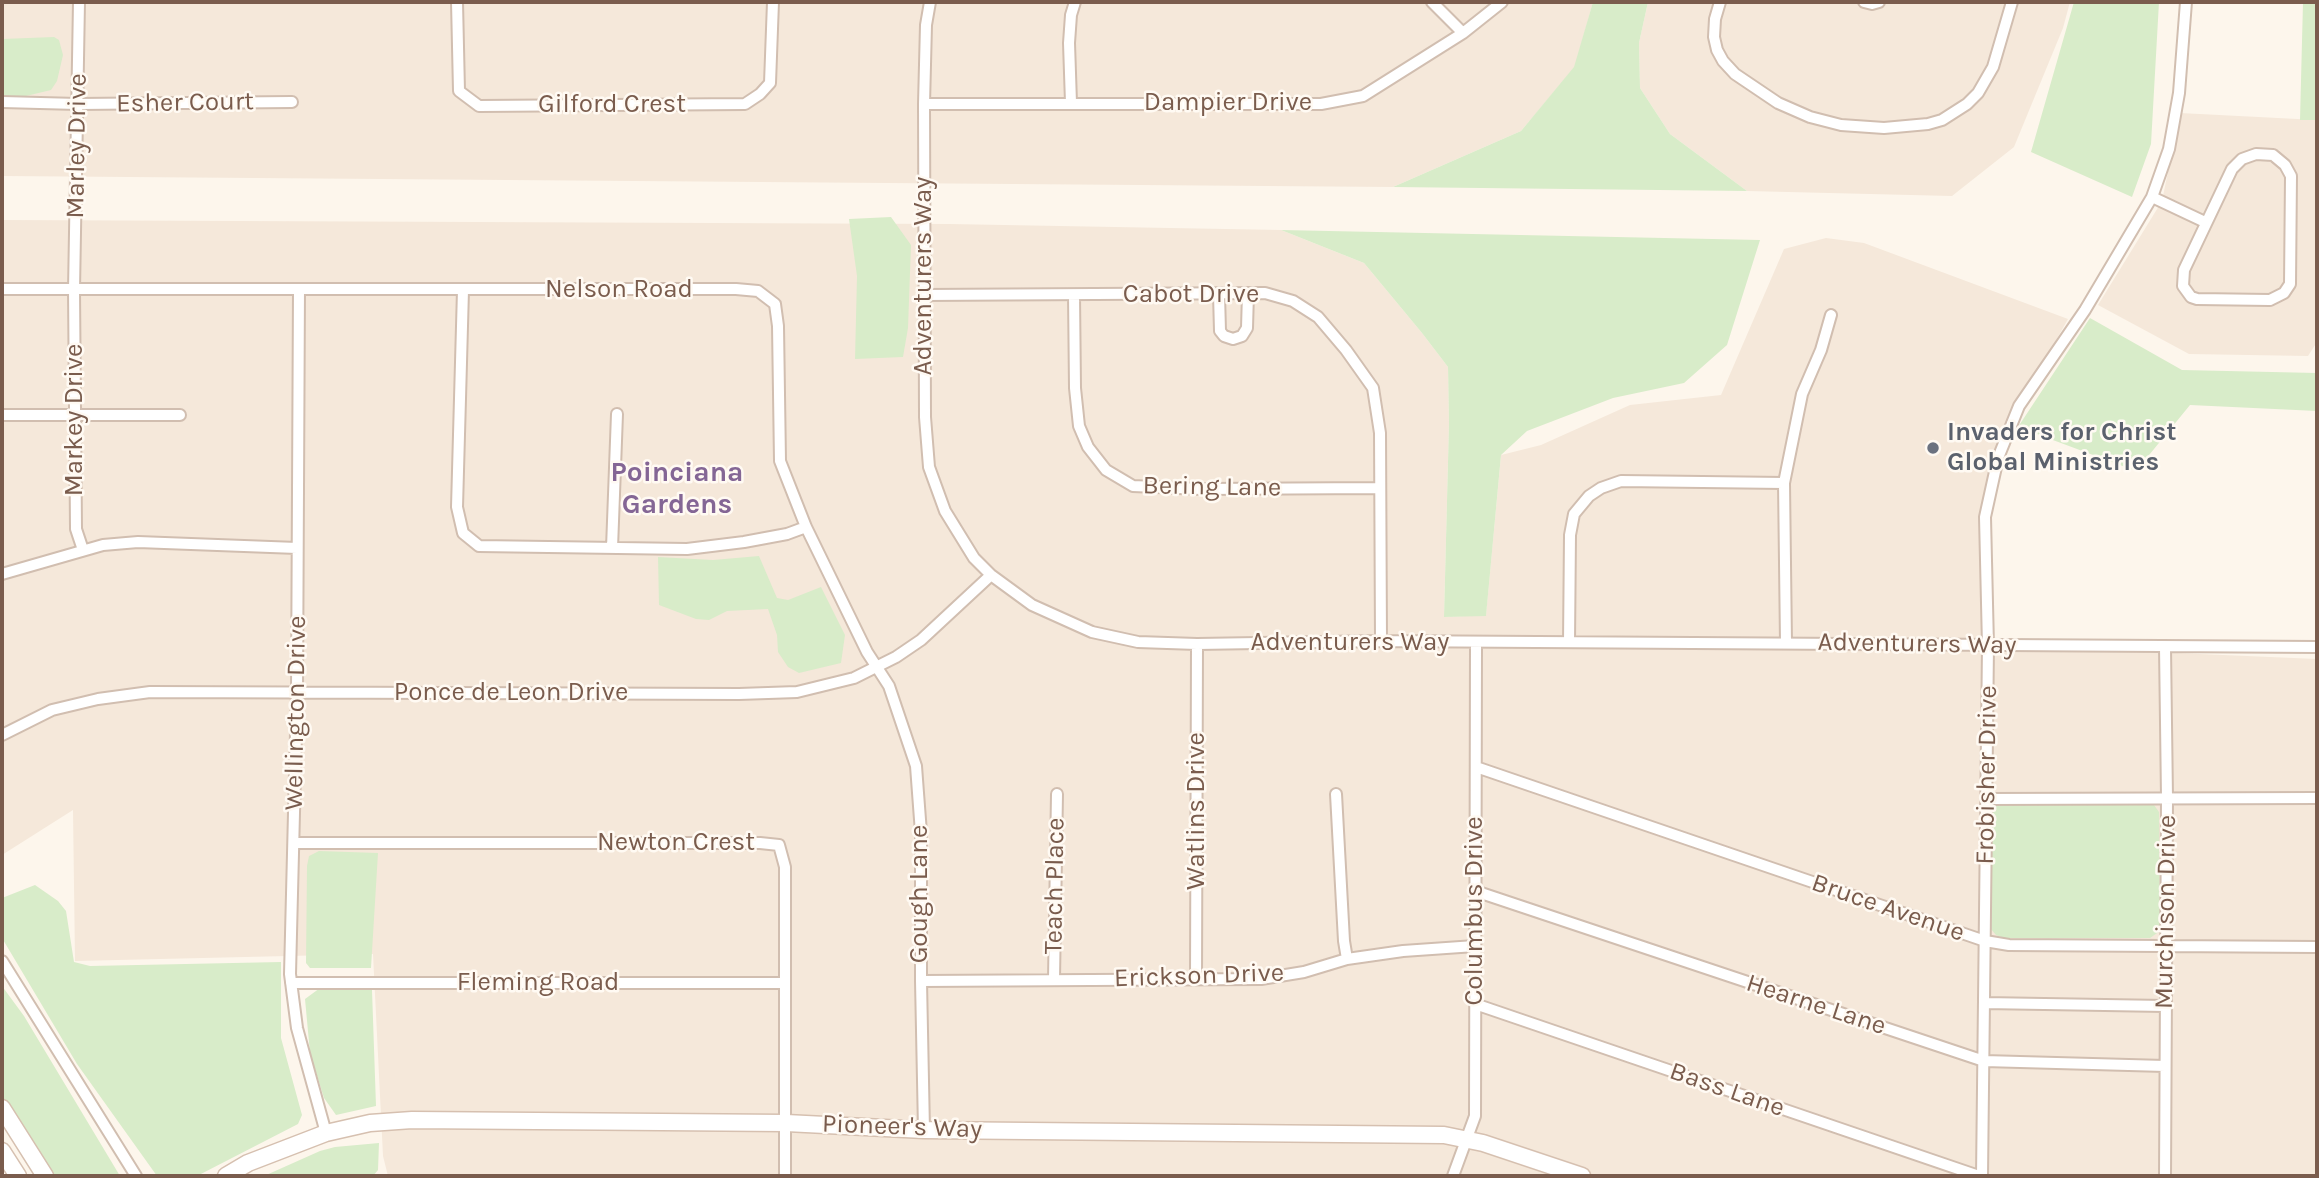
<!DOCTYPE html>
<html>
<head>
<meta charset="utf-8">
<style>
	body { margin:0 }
	#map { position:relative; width:2319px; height:1178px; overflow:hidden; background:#fdf6ec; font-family:Karla,sans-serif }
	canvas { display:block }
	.frame { position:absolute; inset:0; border:4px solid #7a5c4d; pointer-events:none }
</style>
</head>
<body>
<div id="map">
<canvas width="2319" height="1178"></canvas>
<div class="frame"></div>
</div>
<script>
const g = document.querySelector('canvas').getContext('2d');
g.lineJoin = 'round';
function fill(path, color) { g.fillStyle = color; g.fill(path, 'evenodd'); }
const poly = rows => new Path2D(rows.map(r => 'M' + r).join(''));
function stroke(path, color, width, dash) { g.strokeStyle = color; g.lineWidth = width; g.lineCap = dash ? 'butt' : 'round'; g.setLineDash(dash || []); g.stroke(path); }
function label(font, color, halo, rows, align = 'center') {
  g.font = font + ' Karla,sans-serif'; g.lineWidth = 5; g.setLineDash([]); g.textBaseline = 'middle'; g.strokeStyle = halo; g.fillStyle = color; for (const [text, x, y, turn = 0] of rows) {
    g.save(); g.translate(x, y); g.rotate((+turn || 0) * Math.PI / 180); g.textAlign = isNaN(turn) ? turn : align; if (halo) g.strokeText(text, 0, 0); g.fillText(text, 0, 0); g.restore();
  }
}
fill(poly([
	[2,2,1593,2,1575,67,1521,131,1393,187,2,176],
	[1648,2,2070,2,2063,28,2014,147,1952,196,1747,191,1670,134,1640,88,1639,43],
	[2180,113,2317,120,2317,342,2308,356,2189,354,2098,305,2162,201],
	[2,220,949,224,1281,230,1364,263,1422,333,1448,367,1449,423,1444,617,1486,615,1501,455,1541,445,1630,405,1721,395,1784,249,1826,238,1864,243,2068,319,2019,406,1985,517,1988,645,2317,659,2317,1176,388,1176,383,1156,373,954,75,961,73,810,2,855]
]), '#f5e8da');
fill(poly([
	[1593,2,1648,2,1639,43,1640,88,1670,134,1747,191,1393,187,1521,131,1574,67],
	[2074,2,2159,2,2151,144,2132,197,2031,152],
	[2303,2,2317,2,2317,120,2300,120],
	[54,37,59,40,63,55,57,81,51,90,26,96,2,96,2,39],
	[891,217,911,245,908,328,903,357,855,359,857,276,849,219],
	[1281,230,1760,240,1727,345,1684,383,1613,398,1527,431,1501,455,1486,616,1444,617,1449,423,1448,367,1422,333,1364,263],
	[2090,318,2182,370,2317,373,2317,411,2190,405,2136,471,2018,427],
	[759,556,777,598,788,600,821,587,845,635,841,663,799,673,788,667,778,652,777,635,768,609,727,611,709,620,696,619,659,605,658,557,713,560],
	[2000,802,2149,803,2154,805,2159,812,2160,931,2150,938,2004,938,1996,935,1991,929,1991,809],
	[319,851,378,853,371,968,310,968,306,963,307,866,309,856],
	[35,885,58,901,66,911,74,962,90,966,281,962,281,1038,302,1115,298,1124,197,1176,157,1176,77,1064,2,938,2,898],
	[2,986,24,1016,120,1176,54,1176,2,1096],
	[320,988,372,990,376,1106,336,1115,324,1098,310,1053,305,999],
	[379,1143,378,1170,373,1176,264,1176,320,1151,335,1147]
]), '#d8ecc9');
const street = poly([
	[79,2,74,290,76,529,83,550],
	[457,2,459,91,479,106,745,104,760,94,770,83,773,2],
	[930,2,926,25,924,104,925,417,929,467,945,511,974,558,991,575,1032,605,1092,632,1138,642,1197,644,1381,641,2317,647],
	[1432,2,1463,33],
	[1720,2,1715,19,1714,37,1717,50,1723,61,1735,74,1778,103,1810,117,1841,125,1884,128,1928,124,1942,120,1967,104,1978,93,1993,67,2012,2],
	[1864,2,1872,4,1879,2],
	[2,102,78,104,292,102],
	[1071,103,1069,43,1071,15,1075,2],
	[924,104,1321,104,1363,96,1463,33,1502,2],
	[2256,154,2273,155,2285,165,2291,176,2290,284,2284,293,2270,300,2197,299,2191,297,2183,286,2184,270,2232,169,2242,159,2256,154],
	[2152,197,2205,222],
	[2,289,736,289,758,291,775,304,778,326,780,461,806,527,867,652,889,686,916,766,921,833,921,981,924,1130],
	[299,289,297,692,290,974,297,1028,326,1133],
	[463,290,457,507,463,533,479,546,687,549,744,542,787,534,806,527],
	[1219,294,1220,331,1224,336,1233,339,1242,336,1247,328,1248,293],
	[924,295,1265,293,1293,301,1318,317,1346,350,1373,388,1380,433,1381,641],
	[1074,295,1075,388,1079,426,1088,447,1106,470,1133,486,1201,489,1379,488],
	[2,415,180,415],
	[612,548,617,414],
	[2,574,103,545,138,542,297,548],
	[1569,642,1570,535,1574,514,1589,496,1601,488,1621,481,1784,483],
	[1786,643,1784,483,1802,394,1821,350,1831,315],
	[2,735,52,710,98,699,150,692,739,694,797,692,854,678,896,657,921,640,991,575],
	[1476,767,1985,941,2009,945,2317,947],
	[1336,794,1344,941,1347,959],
	[1987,799,2317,798],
	[294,843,760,843,779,845,785,867,785,1176],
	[1475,891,1984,1061,2165,1066],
	[2,961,136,1176],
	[1054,979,1057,794],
	[1196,979,1197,644],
	[921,981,1261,979,1304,972,1347,959,1403,951,1475,946],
	[291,983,784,983],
	[1984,1003,2165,1006],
	[1475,1004,1979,1176],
	[1453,1176,1475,1116,1476,643],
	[1982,1176,1988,646,1985,517,1998,458,2019,406,2085,310,2152,197,2169,149,2179,93,2186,2],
	[2165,1176,2167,798,2165,647]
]);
const secondary = poly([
	[2,1108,45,1176],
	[2,1151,18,1176],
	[226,1176,248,1163,326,1133,370,1123,412,1120,786,1123,924,1130,1444,1135,1483,1143,1582,1176]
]);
stroke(street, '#d1beb0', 14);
stroke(secondary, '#d6c0b0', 19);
stroke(street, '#fff', 10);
stroke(secondary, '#fff', 16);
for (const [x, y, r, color] of [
	[1933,448,7,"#6b7280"]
]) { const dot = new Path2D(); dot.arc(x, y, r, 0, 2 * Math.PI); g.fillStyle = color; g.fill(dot); stroke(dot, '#fffaf3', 2.5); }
label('26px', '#7a5c4d', '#fffaf3', [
	["Esher Court",185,103,-1],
	["Dampier Drive",1228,103],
	["Gilford Crest",612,105],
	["Marley Drive",77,146,-89],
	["Adventurers Way",924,276,-90],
	["Nelson Road",619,290],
	["Cabot Drive",1191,295],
	["Markey Drive",75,420,-90],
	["Bering Lane",1212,487,1],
	["Adventurers Way",1350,643],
	["Adventurers Way",1917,644,1],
	["Ponce de Leon Drive",511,693],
	["Wellington Drive",296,713,-89],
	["Frobisher Drive",1987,775,-89],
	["Watlins Drive",1197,811,-90],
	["Newton Crest",676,843],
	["Teach Place",1055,886,-89],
	["Gough Lane",920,894,-90],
	["Bruce Avenue",1888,908,19],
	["Columbus Drive",1475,911,-90],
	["Murchison Drive",2166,912,-89],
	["Erickson Drive",1199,976,-2],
	["Fleming Road",538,983],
	["Hearne Lane",1816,1005,18],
	["Bass Lane",1727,1090,19],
	["Pioneer's Way",902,1127,2]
]);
label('bold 26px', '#5b616d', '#fffaf3', [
	["Invaders for Christ",1947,433],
	["Global Ministries",1947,463]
], 'left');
label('bold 28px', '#846695', '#fffaf3', [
	["Poinciana",677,473],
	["Gardens",677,505]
]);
</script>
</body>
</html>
